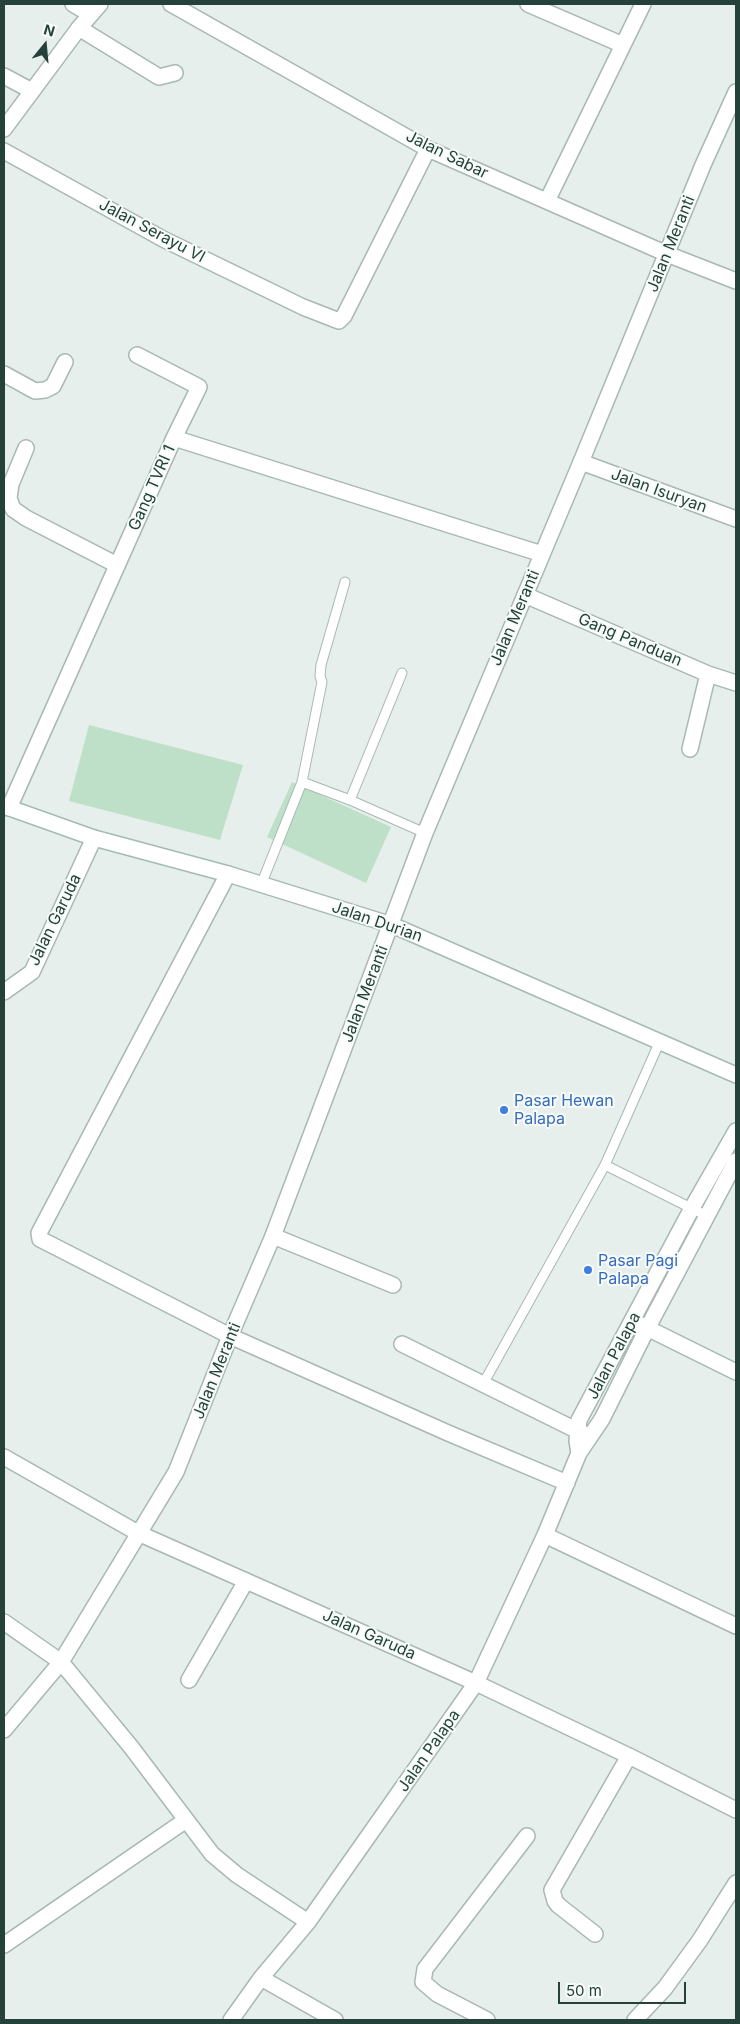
<!DOCTYPE html>
<html>
<head>
<meta charset="utf-8">
<style>
	body { margin:0 }
	#map { position:relative; width:740px; height:2024px; overflow:hidden; background:#e6efeb; font-family:Inter,sans-serif }
	canvas { display:block }
	.frame { position:absolute; inset:0; border:5px solid #24423a; pointer-events:none }
	.north { position:absolute; left:20px; top:20px; width:50px; height:50px; -webkit-text-stroke:4px #f7fbf9; paint-order:stroke; rotate:17deg; font-size:14px; font-weight:700; line-height:20px; text-align:center; color:#24423a }
	.north::after { content:''; display:block; margin:auto; width:18px; height:22px; background:#24423a; clip-path:polygon(50% 0,100% 100%,50% 72%,0 100%) }
	.scale { position:absolute; left:558px; top:1982px; width:128px; height:22px; box-sizing:border-box; border:2px solid #24423a; border-top:0; padding-left:6px; font-size:15px; line-height:18px; white-space:nowrap; color:#24423a; -webkit-text-stroke:4px #f7fbf9; paint-order:stroke }
</style>
</head>
<body>
<div id="map">
<canvas width="740" height="2024"></canvas>
<div class="frame"></div>
<div class="north">N</div>
<div class="scale">50 m</div>
</div>
<script>
const g = document.querySelector('canvas').getContext('2d');
g.lineJoin = 'round';
function fill(path, color) { g.fillStyle = color; g.fill(path, 'evenodd'); }
const poly = rows => new Path2D(rows.map(r => 'M' + r).join(''));
function stroke(path, color, width, dash) { g.strokeStyle = color; g.lineWidth = width; g.lineCap = dash ? 'butt' : 'round'; g.setLineDash(dash || []); g.stroke(path); }
function label(font, color, halo, rows, align = 'center') {
  g.font = font + ' Inter,sans-serif'; g.lineWidth = 4; g.setLineDash([]); g.textBaseline = 'middle'; g.strokeStyle = halo; g.fillStyle = color; for (const [text, x, y, turn = 0] of rows) {
    g.save(); g.translate(x, y); g.rotate((+turn || 0) * Math.PI / 180); g.textAlign = isNaN(turn) ? turn : align; if (halo) g.strokeText(text, 0, 0); g.fillText(text, 0, 0); g.restore();
  }
}
fill(poly([
	[89,725,243,765,220,840,69,801],
	[292,782,391,827,366,883,267,837]
]), '#bfe0c8');
const service = poly([
	[302,782,350,800,425,833],
	[350,800,402,673],
	[261,885,302,782,322,682,320,676,321,665,345,582],
	[605,1165,707,1216],
	[483,1384,605,1165,660,1041]
]);
const minor = poly([
	[73,4,90,14],
	[171,4,428,149,667,254,736,281],
	[528,4,623,45],
	[79,28,159,77,175,73],
	[4,76,32,91],
	[4,151,163,239,303,307,339,321,344,316,428,149],
	[547,201,643,4],
	[137,355,199,387,174,438],
	[4,374,35,391,45,390,53,386,65,362],
	[26,448,11,484,9,498,13,509,26,518,117,565],
	[581,462,736,519],
	[525,595,708,674,736,683],
	[690,749,708,674],
	[9,808,174,438,542,554],
	[228,874,39,1233,40,1239,230,1336,448,1433,567,1483],
	[4,992,32,972,94,838],
	[273,1236,393,1285],
	[639,1324,736,1372],
	[402,1344,584,1434],
	[579,1453,577,1441,579,1420,692,1208,736,1131],
	[545,1535,736,1626],
	[4,1622,61,1662,131,1747,212,1854,237,1875,308,1922],
	[189,1680,246,1581],
	[595,1934,558,1905,555,1901,552,1890,629,1756],
	[4,1945,186,1820],
	[261,1978,335,2020],
	[231,2020,261,1978,308,1922,476,1683,545,1535,579,1453,602,1419,647,1329,736,1161],
	[487,2020,437,1994,423,1982,425,1969,527,1836],
	[635,2020,665,1988,700,1940,736,1883]
]);
const tertiary = poly([
	[4,129,79,28,100,4],
	[4,1457,138,1533,476,1683,629,1756,736,1810],
	[4,1730,61,1662,176,1472,230,1336,273,1236,425,833,581,462,703,165,736,92]
]);
const secondary = poly([
	[4,806,94,838,228,874,392,925,736,1075]
]);
stroke(service, '#a8b8b2', 11);
stroke(minor, '#a8b8b2', 18);
stroke(tertiary, '#a8b8b2', 18);
stroke(secondary, '#a4bbb3', 18);
stroke(service, '#fff', 9);
stroke(minor, '#fff', 15);
stroke(tertiary, '#fff', 15);
stroke(secondary, '#fff', 15);
for (const [x, y, r, color] of [
	[504,1110,5,"#3f7fe0"],
	[588,1270,5,"#3f7fe0"]
]) { const dot = new Path2D(); dot.arc(x, y, r, 0, 2 * Math.PI); g.fillStyle = color; g.fill(dot); stroke(dot, '#f7fbf9', 2); }
label('16px', '#24423a', '#f7fbf9', [
	["Jalan Sabar",447,155,26],
	["Jalan Serayu VI",152,231,28],
	["Jalan Meranti",671,244,-68],
	["Gang TVRI 1",152,488,-66],
	["Jalan Isuryan",659,491,20],
	["Jalan Meranti",515,618,-67],
	["Gang Panduan",630,640,23],
	["Jalan Garuda",55,920,-64],
	["Jalan Durian",377,922,19],
	["Jalan Meranti",365,994,-69],
	["Jalan Palapa",614,1356,-62],
	["Jalan Meranti",217,1371,-68],
	["Jalan Garuda",369,1635,24],
	["Jalan Palapa",429,1751,-55]
]);
label('16px', '#366cbe', '#f7fbf9', [
	["Pasar Hewan",514,1101],
	["Palapa",514,1119],
	["Pasar Pagi",598,1261],
	["Palapa",598,1279]
], 'left');
</script>
</body>
</html>
